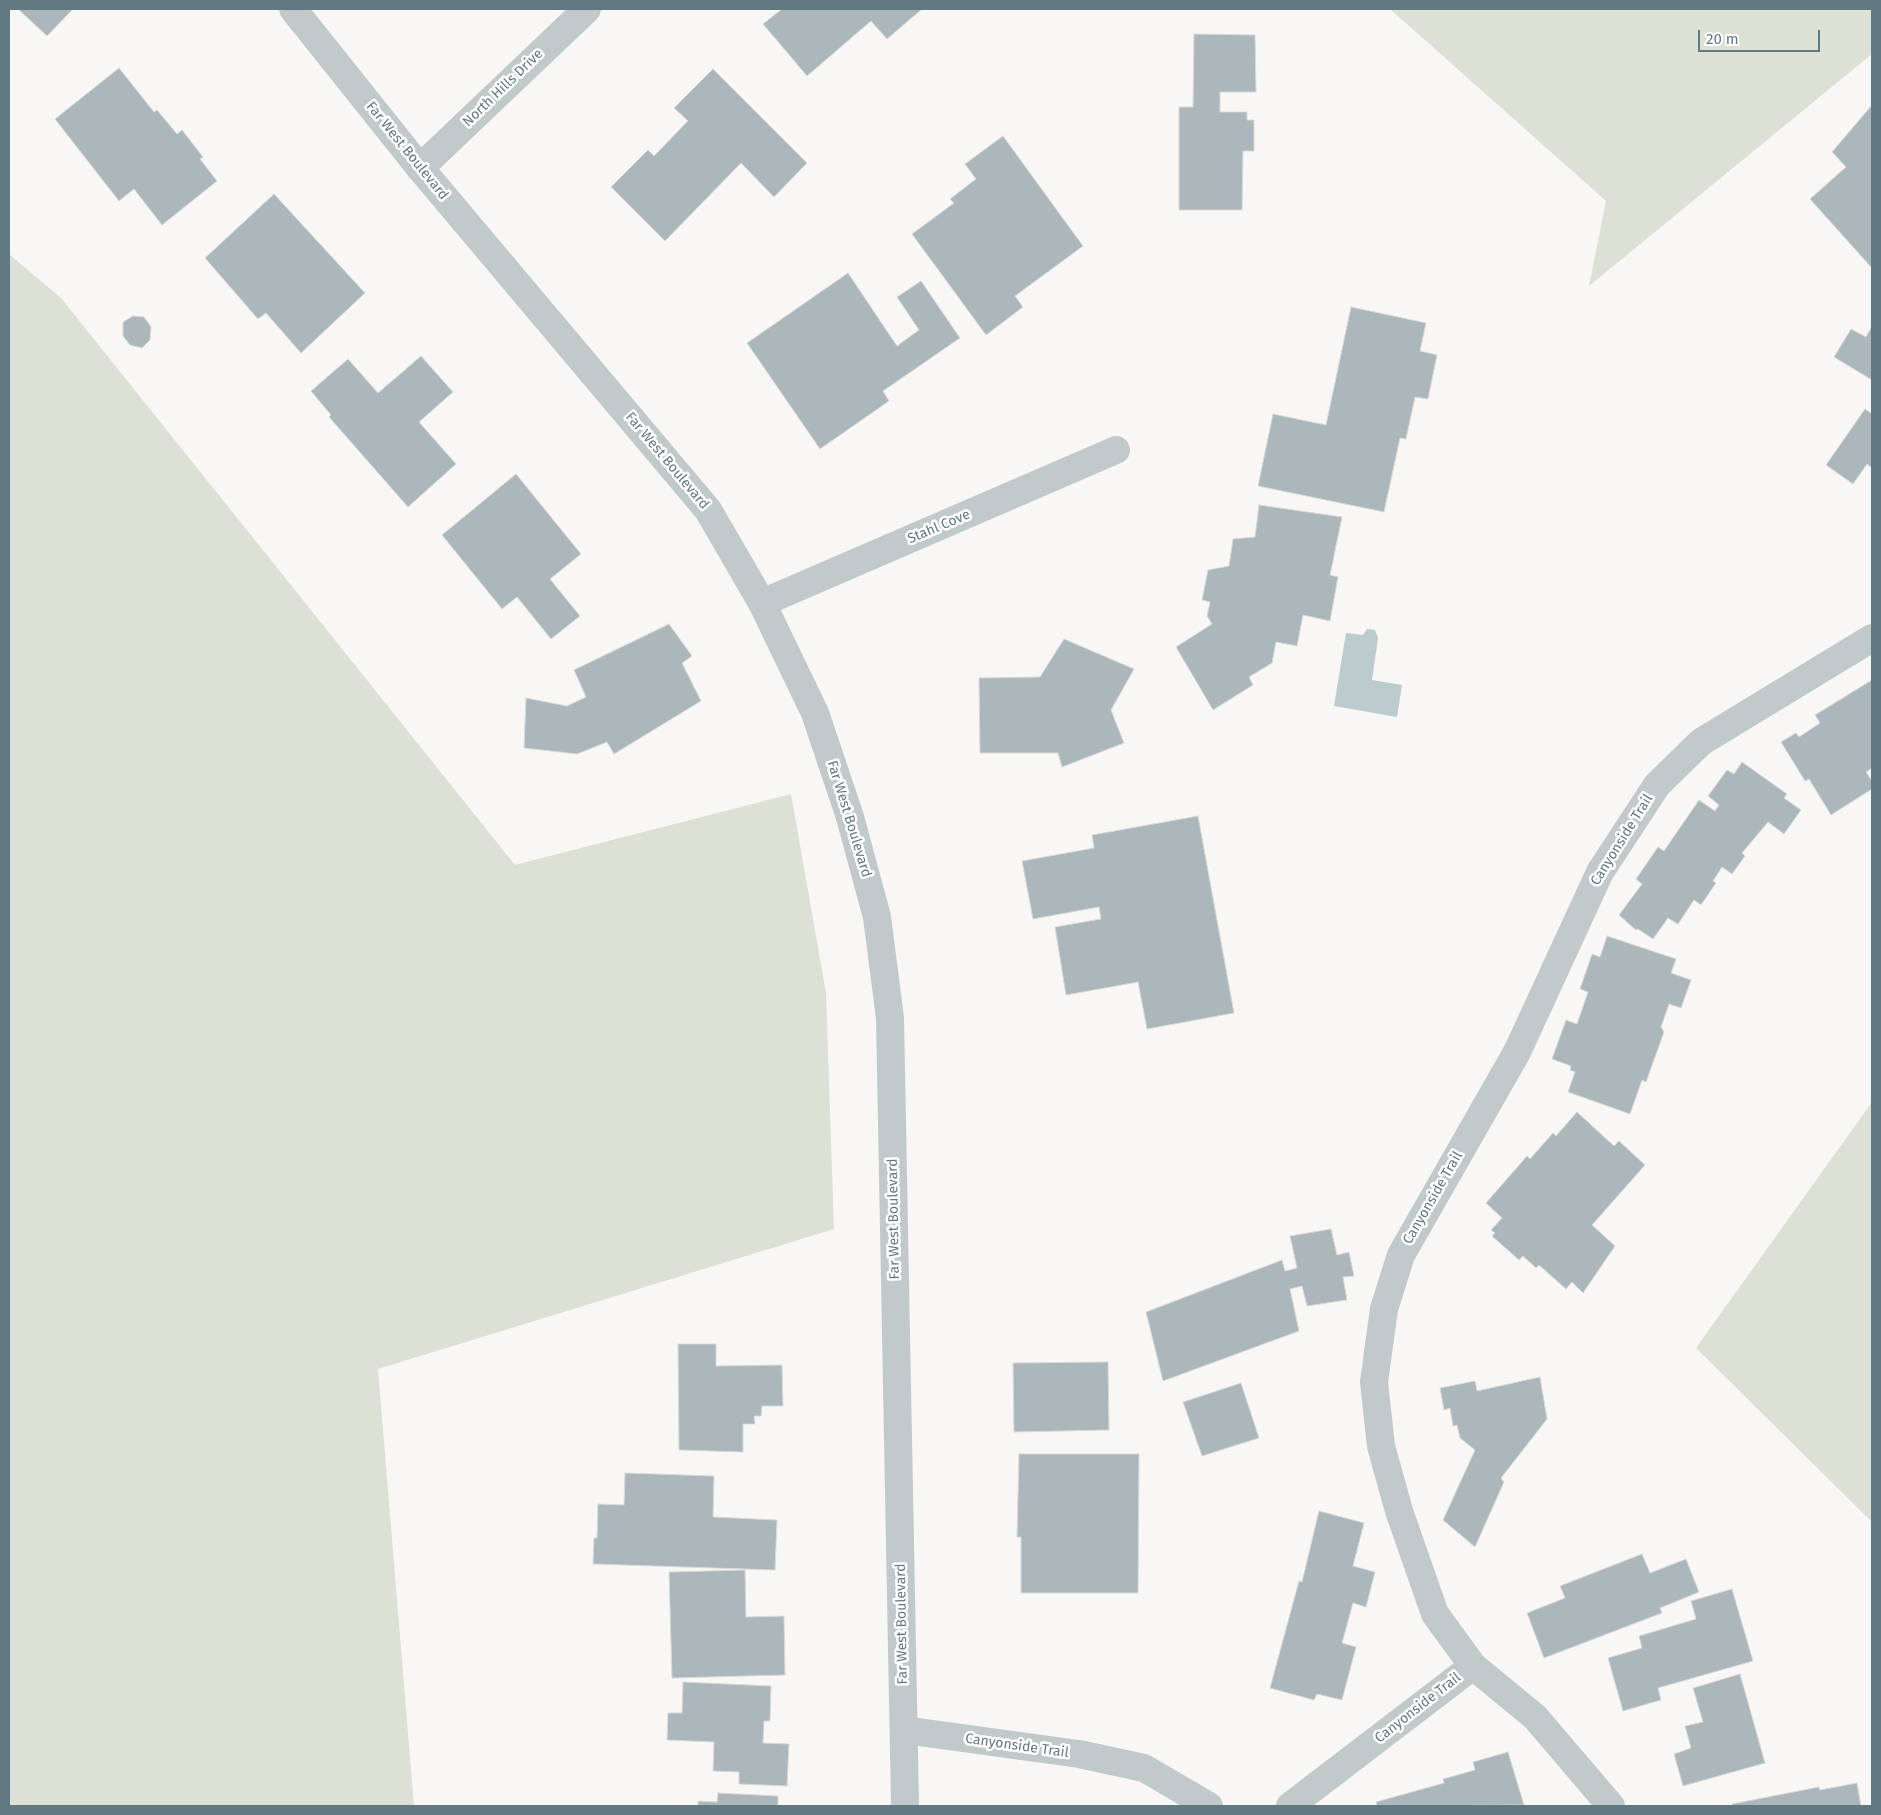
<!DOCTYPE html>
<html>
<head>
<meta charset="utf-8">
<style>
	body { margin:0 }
	#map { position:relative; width:1881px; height:1815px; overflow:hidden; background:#f8f7f5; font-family:"Fira Sans",sans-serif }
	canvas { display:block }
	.frame { position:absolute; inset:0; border:10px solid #617a81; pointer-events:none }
	.scale { position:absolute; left:1698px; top:30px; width:122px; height:22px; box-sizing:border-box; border:2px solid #617a81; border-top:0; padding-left:6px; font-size:15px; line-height:18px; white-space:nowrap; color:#617a81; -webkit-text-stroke:4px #fff; paint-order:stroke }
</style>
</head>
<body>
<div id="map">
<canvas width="1881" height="1815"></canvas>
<div class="frame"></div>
<div class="scale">20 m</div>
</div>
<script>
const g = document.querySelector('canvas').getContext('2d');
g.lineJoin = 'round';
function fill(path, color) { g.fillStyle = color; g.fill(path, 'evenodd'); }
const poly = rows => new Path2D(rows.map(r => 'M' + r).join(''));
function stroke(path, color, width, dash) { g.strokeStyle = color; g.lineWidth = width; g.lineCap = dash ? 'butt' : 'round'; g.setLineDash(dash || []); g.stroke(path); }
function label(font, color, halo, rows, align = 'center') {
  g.font = font + ' "Fira Sans",sans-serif'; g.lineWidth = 5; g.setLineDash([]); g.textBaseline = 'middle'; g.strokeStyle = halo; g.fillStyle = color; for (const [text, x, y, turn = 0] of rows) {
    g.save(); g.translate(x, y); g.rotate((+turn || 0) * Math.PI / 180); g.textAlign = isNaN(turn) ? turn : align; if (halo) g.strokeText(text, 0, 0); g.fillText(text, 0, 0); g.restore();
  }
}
fill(poly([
	[1390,9,1872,9,1872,54,1589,286,1606,201],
	[9,254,61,298,515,865,791,794,826,993,834,1229,378,1369,414,1806,9,1806],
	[1872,1102,1872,1522,1696,1348]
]), '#dce0d5');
fill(poly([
	[1367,629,1375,630,1378,638,1372,680,1402,685,1397,717,1334,706,1346,633,1363,635]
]), '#bccbcd');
const building = poly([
	[18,9,73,9,47,36,18,9],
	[782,9,922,9,887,39,871,21,807,76,763,24,782,9],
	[1194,34,1255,35,1256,92,1220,92,1220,112,1247,112,1247,120,1254,120,1254,151,1243,151,1242,210,1179,210,1179,107,1193,107,1194,34],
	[119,68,154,112,157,110,177,134,182,130,203,157,200,159,217,181,162,225,134,189,119,201,55,119,119,68],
	[713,69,807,163,774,197,741,163,665,241,611,187,648,150,654,156,688,121,674,108,713,69],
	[1872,105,1872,265,1871,267,1810,199,1846,167,1832,152,1872,105],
	[1003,136,1083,246,1015,296,1023,307,986,335,912,234,954,203,950,199,976,179,965,164,1003,136],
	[274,194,365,293,301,353,266,313,258,319,205,258,274,194],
	[848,273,897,346,919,330,897,297,921,281,960,338,883,391,889,401,820,449,747,343,848,273],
	[1351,307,1426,323,1420,351,1437,355,1428,399,1415,397,1406,439,1400,438,1384,512,1258,486,1273,414,1326,425,1351,307],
	[133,316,144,317,151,327,150,340,142,348,130,345,123,336,123,322,133,316],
	[1872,326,1872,380,1834,357,1851,329,1866,337,1872,326],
	[421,356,453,392,419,422,456,464,408,507,329,417,331,415,311,391,348,359,378,393,421,356],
	[1865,409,1872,414,1872,468,1867,464,1853,484,1826,465,1865,409],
	[516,474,581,554,550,579,580,616,551,639,517,597,502,609,442,535,516,474],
	[1259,505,1342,517,1330,575,1338,577,1330,621,1303,615,1297,646,1276,642,1272,663,1249,677,1253,685,1213,710,1176,647,1212,624,1207,616,1210,602,1202,600,1208,570,1229,566,1233,539,1255,537,1259,505],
	[669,624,692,656,682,663,701,701,614,754,607,742,577,754,524,748,526,698,567,706,586,697,574,670,669,624],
	[1064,639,1134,669,1111,710,1124,743,1062,767,1058,753,980,753,979,678,1040,677,1064,639],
	[1872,680,1872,768,1866,772,1872,781,1872,789,1831,815,1809,779,1805,781,1781,742,1796,733,1799,737,1820,723,1815,715,1872,680],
	[1742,762,1787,794,1784,798,1801,810,1784,834,1768,822,1742,853,1745,856,1732,874,1722,867,1713,881,1716,883,1701,905,1694,900,1678,924,1668,918,1653,939,1638,929,1636,930,1619,915,1642,884,1636,879,1658,847,1664,851,1699,800,1715,811,1719,805,1708,796,1727,770,1734,774,1742,762],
	[1198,816,1234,1013,1147,1029,1138,982,1066,995,1055,927,1101,919,1099,907,1033,919,1022,861,1094,848,1092,835,1198,816],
	[1607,936,1676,959,1671,973,1691,980,1681,1008,1669,1004,1661,1027,1664,1032,1646,1082,1642,1080,1630,1114,1568,1092,1575,1072,1570,1070,1571,1066,1552,1059,1566,1020,1577,1024,1588,992,1580,989,1592,954,1600,957,1607,936],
	[1577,1112,1614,1146,1619,1141,1645,1165,1592,1225,1615,1246,1583,1293,1572,1282,1566,1289,1539,1265,1536,1268,1523,1256,1519,1260,1492,1236,1495,1233,1491,1230,1502,1218,1486,1203,1527,1156,1530,1159,1553,1133,1556,1136,1577,1112],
	[1331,1229,1337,1255,1349,1252,1354,1276,1343,1277,1347,1300,1307,1306,1302,1286,1290,1289,1299,1331,1163,1381,1146,1312,1282,1260,1285,1271,1297,1268,1290,1236,1331,1229],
	[678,1344,716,1344,716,1366,782,1365,783,1406,762,1406,761,1416,754,1416,755,1424,743,1424,743,1452,679,1450,678,1344],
	[1108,1362,1109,1430,1014,1432,1013,1363,1108,1362],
	[1540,1377,1547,1419,1501,1478,1504,1482,1475,1547,1443,1520,1475,1450,1460,1438,1457,1425,1453,1426,1450,1408,1444,1410,1440,1388,1475,1381,1477,1391,1540,1377],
	[1241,1383,1259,1438,1202,1456,1183,1402,1241,1383],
	[1019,1454,1139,1454,1138,1593,1021,1593,1021,1537,1017,1537,1019,1454],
	[625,1473,714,1476,713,1517,777,1520,775,1570,593,1564,594,1538,597,1538,598,1504,624,1505,625,1473],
	[1319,1511,1364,1523,1353,1566,1375,1572,1366,1607,1353,1603,1342,1643,1356,1647,1342,1700,1317,1694,1314,1700,1270,1688,1299,1581,1302,1582,1319,1511],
	[1642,1554,1650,1573,1686,1559,1699,1592,1660,1608,1662,1613,1544,1658,1527,1613,1565,1598,1560,1586,1642,1554],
	[745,1570,746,1617,784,1616,785,1675,672,1678,669,1572,745,1570],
	[1732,1589,1753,1661,1658,1688,1661,1700,1623,1711,1608,1658,1642,1648,1639,1636,1696,1619,1691,1601,1732,1589],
	[1740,1674,1765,1763,1683,1786,1674,1754,1691,1748,1685,1726,1703,1722,1693,1688,1740,1674],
	[683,1682,771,1686,770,1721,764,1721,763,1743,789,1744,787,1786,739,1784,739,1772,713,1771,714,1742,667,1740,668,1713,682,1713,683,1682],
	[1508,1752,1524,1805,1377,1806,1376,1802,1444,1783,1443,1779,1475,1770,1473,1762,1508,1752],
	[1857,1783,1861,1806,1733,1806,1732,1804,1819,1787,1820,1790,1857,1783],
	[718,1793,778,1796,778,1806,698,1806,698,1801,717,1802,718,1793]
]);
fill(building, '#abb7ba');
stroke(building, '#d9d9d7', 1);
stroke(poly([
	[420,168,587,9],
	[762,603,1116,450],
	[904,1730,1079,1754,1144,1768,1209,1806],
	[1290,1806,1473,1666],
	[1611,1806,1535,1717,1473,1666,1435,1614,1399,1511,1381,1446,1374,1382,1384,1309,1401,1255,1517,1052,1600,872,1657,785,1701,742,1872,638]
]), '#c2c9cb', 28);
stroke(poly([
	[293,9,420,168,708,510,762,603,815,713,850,817,877,917,890,1018,905,1806]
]), '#c2c9cb', 28);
label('14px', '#617a81', '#fff', [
	["North Hills Drive",503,88,-44],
	["Far West Boulevard",407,151,51],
	["Far West Boulevard",667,461,50],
	["Stahl Cove",939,527,-23],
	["Far West Boulevard",849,819,73],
	["Canyonside Trail",1622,840,-58],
	["Canyonside Trail",1433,1198,-60],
	["Far West Boulevard",894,1219,-91],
	["Far West Boulevard",902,1624,-91],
	["Canyonside Trail",1418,1708,-38],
	["Canyonside Trail",1017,1746,8]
]);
</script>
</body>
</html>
